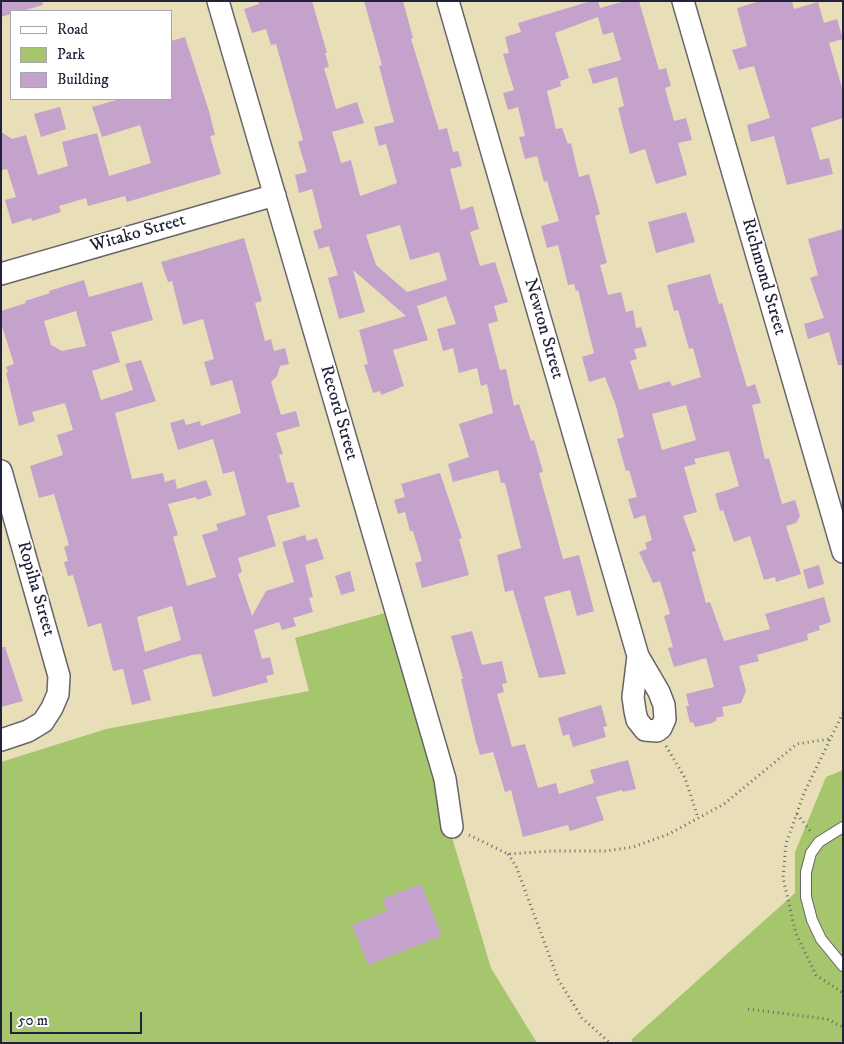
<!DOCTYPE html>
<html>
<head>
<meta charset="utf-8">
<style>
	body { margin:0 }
	#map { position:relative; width:844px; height:1044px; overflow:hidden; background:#e8dfb9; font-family:"IM FELL DW Pica",serif }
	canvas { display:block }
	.frame { position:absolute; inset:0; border:2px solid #22223b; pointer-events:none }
	.legend { position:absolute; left:10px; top:10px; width:162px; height:90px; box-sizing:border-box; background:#fff; border:1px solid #a7a7b1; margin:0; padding:6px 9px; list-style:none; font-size:15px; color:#22223b }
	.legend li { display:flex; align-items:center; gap:10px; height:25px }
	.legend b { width:25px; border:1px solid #a7a7b1 }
	.scale { position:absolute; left:10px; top:1012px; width:132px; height:22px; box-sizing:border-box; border:2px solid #22223b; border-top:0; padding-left:6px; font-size:15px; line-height:18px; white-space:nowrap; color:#22223b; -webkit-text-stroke:4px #fff; paint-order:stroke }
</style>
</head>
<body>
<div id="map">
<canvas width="844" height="1044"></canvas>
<div class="frame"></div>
<ul class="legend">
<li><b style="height:6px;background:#fff"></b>Road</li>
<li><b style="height:14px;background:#a6c66e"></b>Park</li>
<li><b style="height:14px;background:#c5a2cb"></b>Building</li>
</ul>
<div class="scale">50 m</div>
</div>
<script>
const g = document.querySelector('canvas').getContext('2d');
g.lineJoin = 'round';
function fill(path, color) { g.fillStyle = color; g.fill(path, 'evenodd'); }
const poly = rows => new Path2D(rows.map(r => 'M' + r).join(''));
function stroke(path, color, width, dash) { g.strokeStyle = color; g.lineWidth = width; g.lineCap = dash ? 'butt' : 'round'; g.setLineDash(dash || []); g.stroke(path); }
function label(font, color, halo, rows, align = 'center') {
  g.font = font + ' "IM FELL DW Pica",serif'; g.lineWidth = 4; g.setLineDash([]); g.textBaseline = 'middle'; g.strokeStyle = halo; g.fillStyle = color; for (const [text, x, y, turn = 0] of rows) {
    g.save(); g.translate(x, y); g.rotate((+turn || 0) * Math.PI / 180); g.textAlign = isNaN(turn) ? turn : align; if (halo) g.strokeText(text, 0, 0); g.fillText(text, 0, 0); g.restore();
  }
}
fill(poly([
	[385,613,491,968,537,1043,1,1043,1,762,106,729,309,691,295,638],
	[843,770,843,1043,634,1043,631,1040,795,893,795,852,826,777]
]), '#a6c66e');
fill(poly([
	[1,1,42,1,43,5,22,11,11,11,11,14,1,17],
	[258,1,312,1,327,53,325,53,329,67,324,68,336,109,357,102,364,123,332,132,341,163,351,160,360,196,397,183,386,144,379,146,374,127,394,122,379,66,382,65,364,1,403,1,413,38,411,39,439,130,447,128,453,152,458,151,462,166,450,169,461,210,473,206,479,229,470,232,480,266,495,262,508,302,494,306,498,321,488,324,500,370,506,369,514,406,519,404,531,441,534,440,543,472,539,473,563,559,579,555,594,611,577,616,570,590,544,597,566,674,539,678,513,590,505,592,497,555,521,548,505,483,501,483,498,470,453,482,448,464,469,457,459,424,493,413,487,384,481,386,477,368,459,373,453,348,443,351,437,329,456,324,446,296,417,306,428,340,393,350,404,386,381,395,380,391,373,393,364,365,368,364,359,330,406,316,353,270,365,312,339,319,328,278,338,275,329,246,319,249,313,231,322,228,312,189,299,193,295,175,307,172,298,142,303,140,276,44,271,45,266,29,252,33,244,9,259,4],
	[400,225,410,260,439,252,447,280,407,292,376,265,366,235],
	[591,1,598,1,600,8,625,1,639,1,659,70,666,68,671,86,665,88,674,121,686,118,692,140,678,143,687,175,656,184,645,149,630,154,618,108,624,106,617,77,593,84,588,69,621,60,613,32,603,35,598,17,555,33,569,78,560,81,561,86,547,91,556,129,562,128,568,144,571,143,579,177,589,174,600,214,595,216,607,263,600,265,608,295,621,292,626,312,633,310,636,328,641,327,647,346,634,349,637,359,630,361,639,390,670,381,672,386,701,377,693,348,689,349,678,310,674,311,667,285,710,274,719,304,722,303,747,387,755,384,761,403,752,405,765,459,769,458,782,504,795,500,800,516,796,523,786,526,801,574,776,582,775,577,764,580,750,536,734,542,723,510,720,511,715,494,739,486,729,451,694,459,696,464,684,467,697,512,683,516,696,551,692,552,706,603,710,602,724,641,770,629,765,614,824,597,831,622,819,626,820,630,807,634,808,640,757,655,759,661,739,666,746,691,741,703,722,707,724,716,716,718,717,720,712,723,695,727,693,722,690,723,686,706,689,706,686,694,714,687,706,658,674,667,668,648,673,647,664,616,670,614,660,581,653,583,639,552,647,549,645,543,652,540,645,515,634,519,628,499,637,497,629,470,626,471,617,439,624,437,616,406,605,377,589,382,582,357,594,353,578,290,576,291,574,284,568,285,558,245,547,248,541,226,559,221,547,181,544,182,537,156,525,159,519,137,525,136,518,107,508,110,503,93,514,90,503,54,509,53,505,37,521,32,518,23],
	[686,405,696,440,662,450,652,414],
	[760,1,792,1,794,9,818,2,824,23,837,19,843,39,829,43,843,91,843,118,811,128,820,160,829,158,833,174,787,185,774,136,751,142,747,125,770,118,754,66,739,70,732,50,747,46,737,8],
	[185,37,209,111,215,135,210,136,221,174,127,202,125,196,88,206,86,198,59,206,61,212,32,221,31,218,12,224,5,200,16,197,7,169,1,170,1,132,12,139,26,135,38,175,68,166,62,142,97,133,109,176,151,163,140,125,102,137,92,107,120,99,171,99,171,41],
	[60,107,66,129,41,137,34,114],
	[686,212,695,242,656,253,648,222],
	[843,229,843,365,838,365,829,332,808,339,804,324,824,318,810,278,818,275,808,239],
	[244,238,262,301,255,303,265,341,271,339,274,351,285,348,289,364,280,366,277,376,271,382,281,415,296,411,300,426,276,433,283,454,279,455,287,483,293,482,300,507,267,516,276,546,238,558,242,572,238,574,252,616,266,591,294,582,282,542,305,535,307,541,317,538,324,559,305,565,313,597,309,598,313,612,293,618,296,626,282,630,279,622,254,630,262,659,270,657,274,674,266,676,268,682,213,697,201,654,192,655,143,670,151,700,132,705,123,669,113,671,101,623,88,627,73,575,68,576,64,562,68,561,64,547,69,545,54,494,39,498,30,466,63,455,57,435,73,430,65,403,32,412,35,421,19,426,6,373,8,372,6,367,14,364,1,323,1,311,26,303,25,301,50,293,49,291,84,280,89,297,142,282,153,320,111,332,120,362,92,371,101,400,133,390,125,364,141,360,156,401,115,413,132,479,163,473,165,482,175,479,177,489,206,480,212,495,197,500,196,497,168,504,178,535,173,537,187,586,216,577,202,535,218,530,216,524,246,515,234,471,223,474,213,439,178,450,170,423,184,419,186,425,200,421,201,426,241,413,232,380,211,386,204,362,214,359,203,319,183,325,172,281,168,282,161,262],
	[76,311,86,346,62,351,51,345,44,321],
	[172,606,181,640,145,652,137,617],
	[440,473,462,538,459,539,469,575,422,588,415,563,422,561,413,531,410,531,405,512,398,514,394,500,405,497,401,484],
	[819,565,824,584,808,589,803,570],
	[350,571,355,591,341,595,335,576],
	[472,631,482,665,502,661,507,683,502,684,504,692,497,694,512,747,525,744,538,788,556,783,559,794,594,783,590,770,628,760,636,789,623,792,622,790,596,797,604,820,570,831,568,825,523,837,511,790,505,792,493,752,480,755,476,742,461,679,463,679,451,636],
	[1,647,5,647,23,701,1,707],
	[601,705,607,726,603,727,606,737,573,747,569,734,563,736,558,718],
	[421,884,442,936,368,965,352,925,387,911,382,899]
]), '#c5a2cb');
const lane = poly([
	[843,827,819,842,811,853,806,872,806,897,812,920,821,939,843,966]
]);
const street = poly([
	[218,1,445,779,452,827],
	[448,1,638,656,659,692,664,705,665,719,661,728,657,731,645,730,637,720,635,711,633,697,638,656],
	[683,1,843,552],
	[1,274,275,195],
	[1,471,59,676,58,694,52,708,43,722,28,731,1,740]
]);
stroke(lane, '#676467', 12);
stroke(street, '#676467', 24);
stroke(poly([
	[843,713,804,793,786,844,783,878,796,934,816,975,843,993],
	[666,746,685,778,698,818],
	[797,814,811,832],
	[469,835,508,854,552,851,606,851,633,847,669,834,724,804,797,744,829,739],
	[508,854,516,866,558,979,582,1018,610,1043],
	[748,1009,827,1019,843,1027]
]), '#676467', 3, [1, 4]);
stroke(lane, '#fff', 10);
stroke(street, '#fff', 21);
label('18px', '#22223b', '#fff', [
	["Witako Street",138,234,-16],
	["Richmond Street",763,277,74],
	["Newton Street",543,329,74],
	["Record Street",338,413,74],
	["Ropiha Street",35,589,74]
]);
</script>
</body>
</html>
